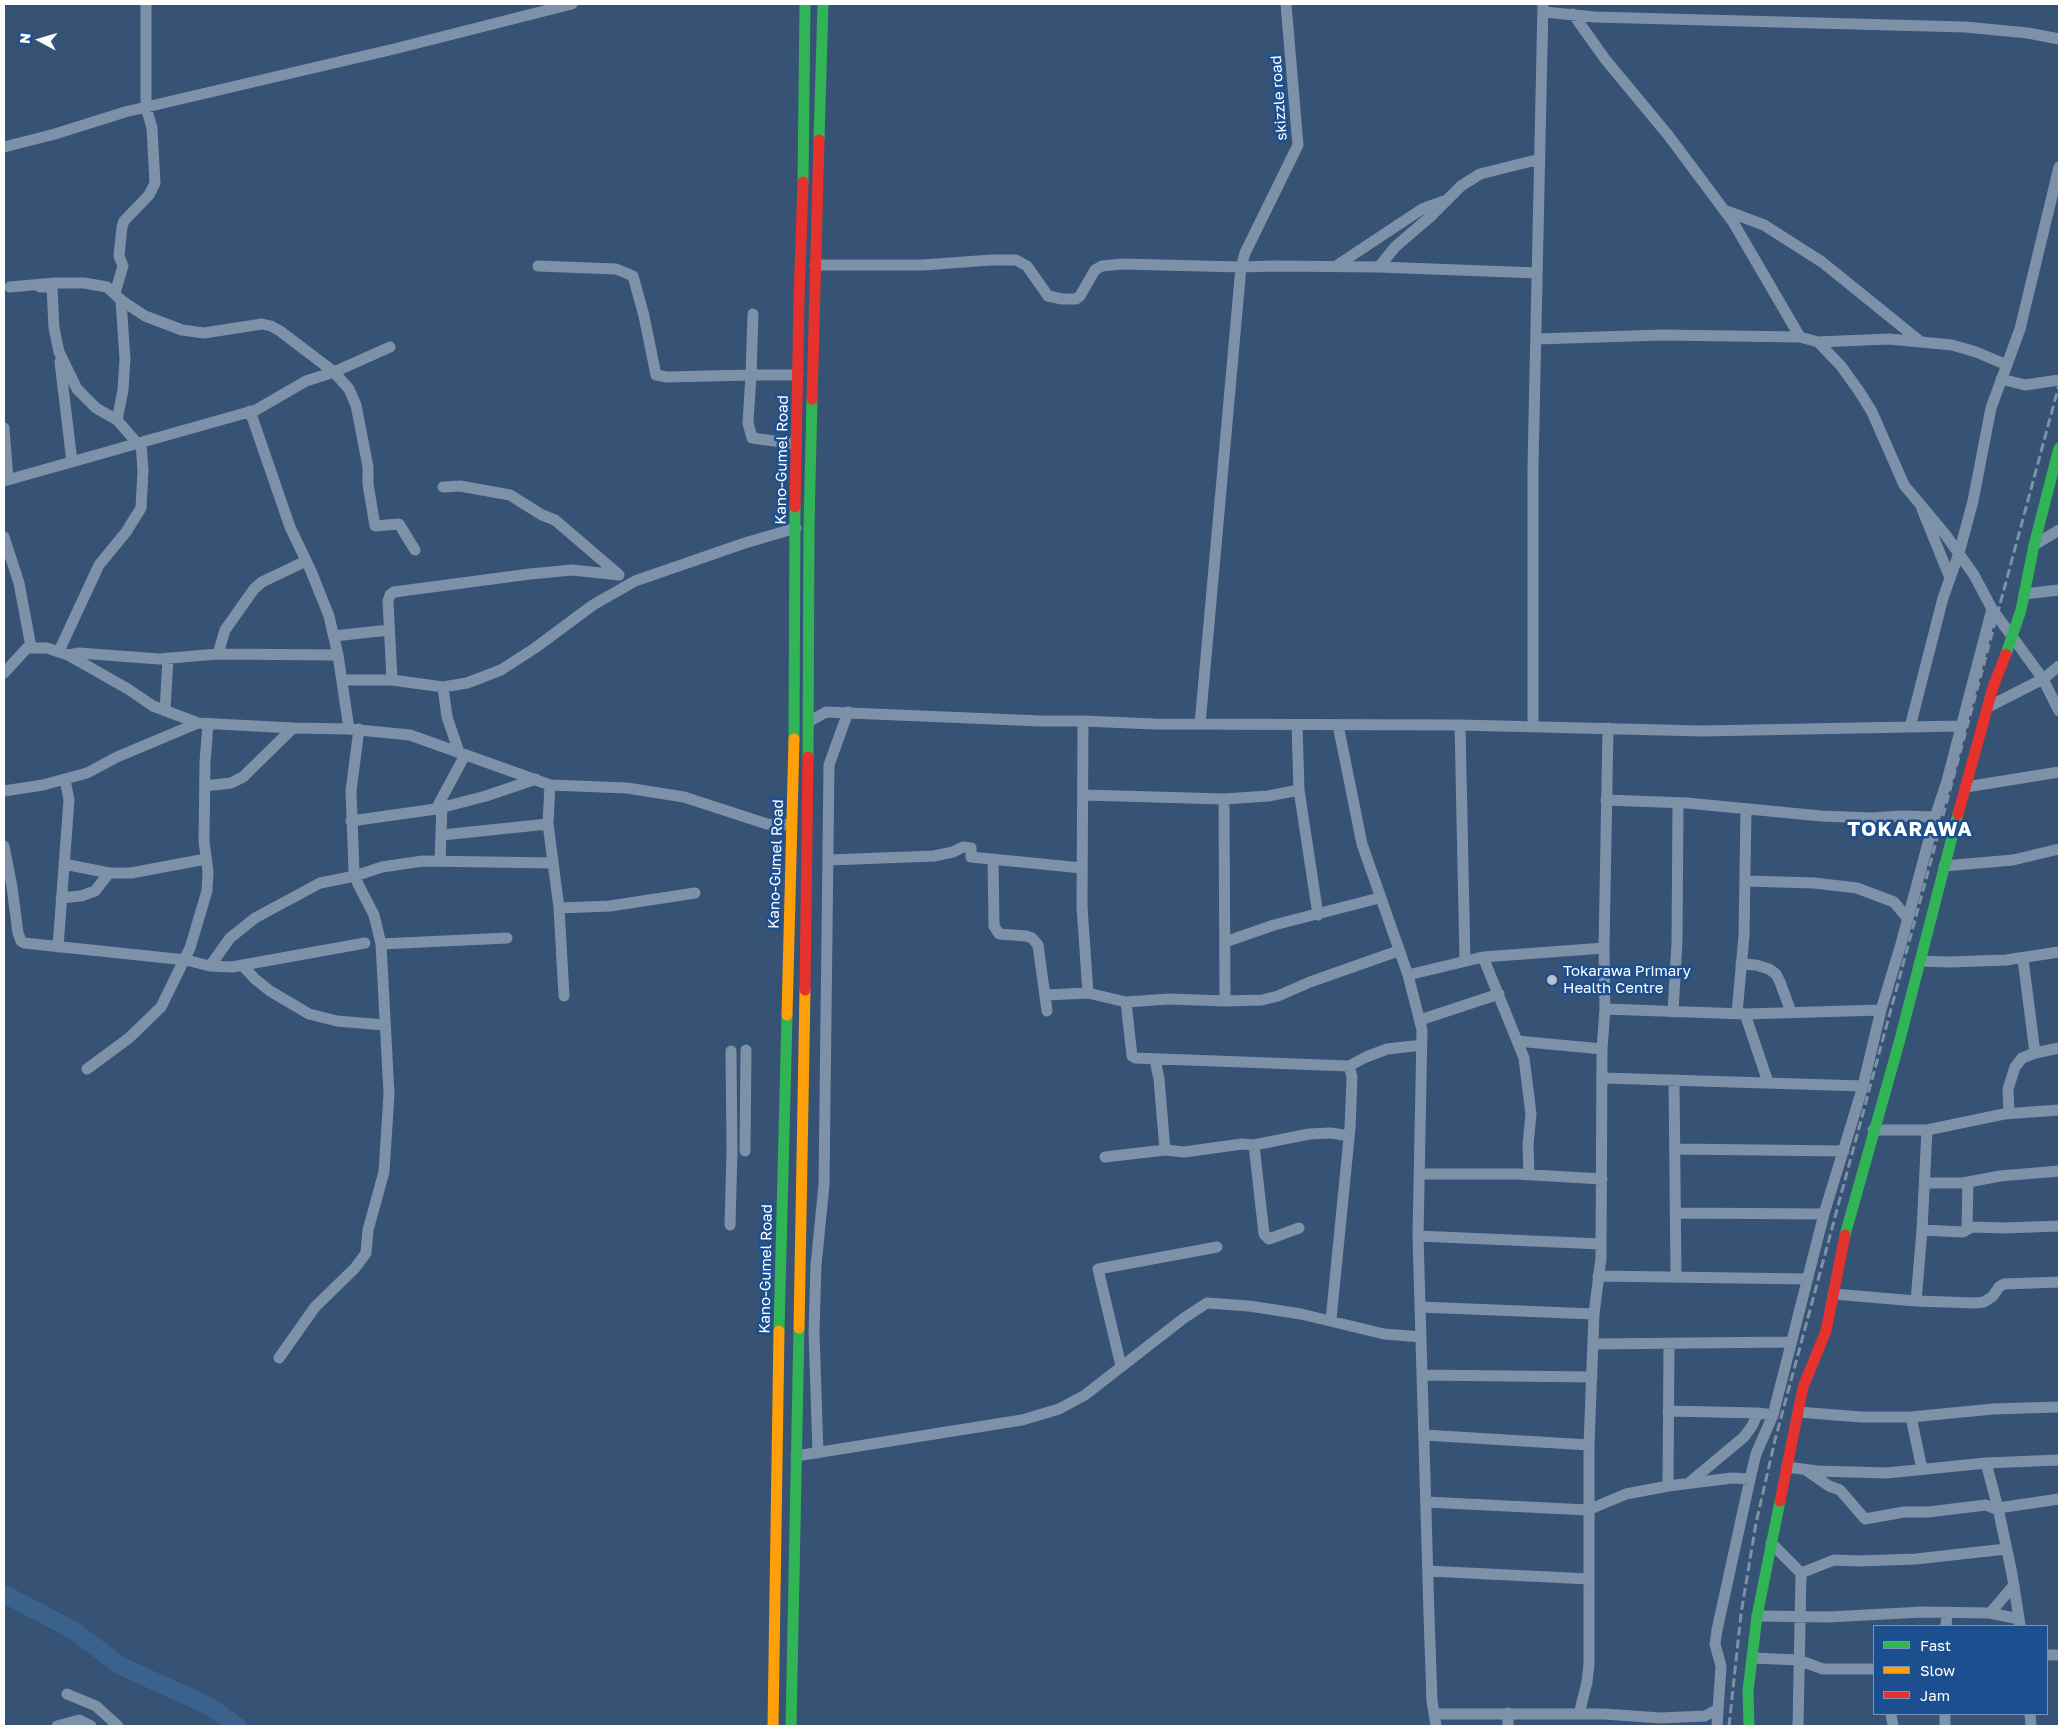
<!DOCTYPE html>
<html>
<head>
<meta charset="utf-8">
<style>
	body { margin:0 }
	#map { position:relative; width:2063px; height:1730px; overflow:hidden; background:#365274; font-family:"Golos Text",sans-serif }
	canvas { display:block }
	.frame { position:absolute; inset:0; border:5px solid #fff; pointer-events:none }
	.legend { position:absolute; left:1873px; top:1625px; width:175px; height:90px; box-sizing:border-box; background:#1b4f8f; border:1px solid #7695bc; margin:0; padding:6px 9px; list-style:none; font-size:15px; color:#fff }
	.legend li { display:flex; align-items:center; gap:10px; height:25px }
	.legend b { width:25px; border:1px solid #7695bc }
	.north { position:absolute; left:15px; top:15px; width:50px; height:50px; -webkit-text-stroke:4px #1b4f8f; paint-order:stroke; rotate:276deg; font-size:14px; font-weight:700; line-height:20px; text-align:center; color:#fff }
	.north::after { content:''; display:block; margin:auto; width:18px; height:22px; background:#fff; clip-path:polygon(50% 0,100% 100%,50% 72%,0 100%) }
</style>
</head>
<body>
<div id="map">
<canvas width="2063" height="1730"></canvas>
<div class="frame"></div>
<ul class="legend">
<li><b style="height:6px;background:#30b455"></b>Fast</li>
<li><b style="height:6px;background:#ff9f0a"></b>Slow</li>
<li><b style="height:6px;background:#e5322d"></b>Jam</li>
</ul>
<div class="north">N</div>
</div>
<script>
const g = document.querySelector('canvas').getContext('2d');
g.lineJoin = 'round';
const poly = rows => new Path2D(rows.map(r => 'M' + r).join(''));
function stroke(path, color, width, dash) { g.strokeStyle = color; g.lineWidth = width; g.lineCap = dash ? 'butt' : 'round'; g.setLineDash(dash || []); g.stroke(path); }
function label(font, color, halo, rows, align = 'center') {
  g.font = font + ' "Golos Text",sans-serif'; g.lineWidth = 5; g.setLineDash([]); g.textBaseline = 'middle'; g.strokeStyle = halo; g.fillStyle = color; for (const [text, x, y, turn = 0] of rows) {
    g.save(); g.translate(x, y); g.rotate((+turn || 0) * Math.PI / 180); g.textAlign = isNaN(turn) ? turn : align; if (halo) g.strokeText(text, 0, 0); g.fillText(text, 0, 0); g.restore();
  }
}
stroke(poly([
	[4,1594,73,1630,121,1666,209,1706,237,1726]
]), '#3b618d', 18);
stroke(poly([
	[1544,12,1595,17,1965,27,2028,33,2059,39],
	[1573,14,1605,59,1668,135,1733,222,1800,337],
	[4,147,55,134,125,112,394,49,572,4],
	[1724,210,1764,225,1822,262,1921,342],
	[815,265,923,265,991,260,1016,260,1027,266,1048,296,1062,299,1076,299,1080,296,1095,270,1102,266,1122,264,1241,267,1275,266,1379,267,1537,273],
	[538,266,616,269,633,276,644,316,656,375,667,377,751,375,753,314],
	[1336,266,1422,209,1444,201],
	[1379,267,1395,247,1430,217,1461,186,1480,174,1540,159],
	[10,287,55,283,84,283,107,287,121,300,145,316,182,330,204,333,262,324,271,326,280,331,334,372,349,389,356,405,368,467,368,484,375,526,399,524,415,550],
	[40,287,52,287,54,328,59,352,77,389,96,408,117,420,138,444],
	[115,293,123,266,119,256,122,227,124,221,149,195,155,183,152,128,146,107,146,4],
	[1537,339,1662,335,1800,337,1818,342,1889,339,1952,345,1976,352,2007,365],
	[1818,342,1841,366,1859,391,1872,412,1904,485,1945,534,1974,575,1992,609,2043,679,2059,711],
	[60,362,72,462],
	[2001,379,2025,385,2059,380],
	[250,411,290,527,311,571,329,616,338,655,349,729],
	[117,420,123,390,125,359,121,300],
	[4,428,8,480],
	[796,444,752,438,748,423,751,375,798,375],
	[4,481,256,410,306,381,334,372,390,347],
	[443,487,460,486,510,495,542,515,555,520,618,574],
	[1922,509,1950,578],
	[4,537,19,583,31,647],
	[2034,545,2059,530],
	[2024,594,2059,590],
	[334,636,389,630],
	[59,651,99,565,126,532,141,508,143,471,141,443],
	[218,654,225,630,254,589,262,582,306,561],
	[68,655,79,653,159,659,218,654,338,655],
	[4,673,27,648,47,648,68,655,128,689,153,706,198,723,293,728,349,729,410,735,550,785,627,788,684,797,767,824,791,825],
	[342,680,392,680,443,687,467,683,501,670,535,648,593,605,635,581,745,543,796,528],
	[392,680,388,601,390,595,394,592,530,574,572,570,619,575],
	[443,687,447,717,459,752],
	[1988,707,2043,679,2059,666],
	[165,711,168,658],
	[810,721,826,712,1041,721,1083,721,1154,724,1460,725,1702,731,1960,726],
	[1083,721,1082,907,1088,993],
	[1200,724,1241,267,1245,253,1298,145,1286,4],
	[1297,725,1299,790,1318,915],
	[1338,725,1362,844,1408,975,1422,1030,1418,1236,1429,1615,1432,1701,1436,1726],
	[1460,725,1465,961],
	[1533,726,1533,466,1543,4],
	[1910,727,1943,598,1959,553,1973,501,1991,408,2020,329,2059,167],
	[550,785,548,824,559,908,564,996],
	[205,786,231,783,243,777,293,728],
	[1966,787,2059,772],
	[4,791,43,785,87,773,117,757,198,723],
	[1084,795,1224,799,1268,796,1299,790],
	[1224,799,1225,1001],
	[1606,800,1687,803,1821,816,1871,818,1901,816,1935,817],
	[436,809,465,755],
	[351,821,436,809,486,796,536,779],
	[442,835,548,824],
	[4,846,12,887,18,933,21,941,24,943,186,960,210,966,232,967,365,943],
	[993,859,994,926,999,934,1026,936,1032,938,1038,945,1047,1011],
	[829,860,934,856,953,852,963,847,971,848,971,857,1082,868],
	[440,861,442,806],
	[64,864,109,873,131,873,206,859],
	[1944,866,2013,860,2059,849],
	[1746,881,1814,883,1857,888,1894,902,1908,919],
	[61,898,81,896,95,891,109,873],
	[559,908,610,906,695,893],
	[1225,942,1274,925,1379,898],
	[381,944,507,938],
	[58,947,69,800,65,780],
	[1483,957,1524,1058,1531,1114,1528,1145,1529,1175],
	[2023,959,2035,1053],
	[1920,961,1949,962,2006,960,2059,952],
	[1741,964,1756,965,1769,969,1776,974,1780,982,1791,1012],
	[210,966,230,938,255,918,320,883,355,876,382,867,423,861,553,863],
	[243,966,255,979,270,991,309,1014,337,1021,384,1025],
	[1408,975,1483,957,1604,948],
	[1046,995,1088,993,1126,1002,1169,999,1225,1001,1262,1000,1278,996,1310,982,1398,951],
	[1126,1002,1132,1056,1135,1058,1349,1066,1366,1057,1387,1049,1422,1045],
	[1605,1009,1745,1014,1881,1010],
	[1673,1012,1677,942,1678,803],
	[1737,1013,1744,936,1746,809],
	[1745,1014,1768,1082],
	[1420,1020,1499,994],
	[1517,1041,1602,1049],
	[1155,1060,1159,1079,1165,1150],
	[87,1069,129,1038,161,1007,190,948,207,891,208,871,204,842,205,762,208,724],
	[1603,1078,1863,1086],
	[1674,1081,1676,1277],
	[2009,1113,2008,1089,2015,1067,2022,1058,2035,1053,2059,1048],
	[1873,1130,1927,1130,2004,1114,2059,1110],
	[1254,1145,1264,1234,1269,1239,1299,1228],
	[1675,1149,1844,1151],
	[745,1151,746,1050],
	[1105,1157,1165,1150,1184,1152,1242,1144,1254,1145,1309,1134,1331,1133,1349,1136],
	[1419,1174,1517,1174,1602,1179],
	[1925,1183,1963,1183,2000,1176,2059,1171],
	[1675,1213,1824,1214],
	[730,1225,732,1151,731,1051],
	[1967,1229,1968,1182],
	[1922,1230,1963,1232,1972,1227,2004,1228,2059,1226],
	[1418,1236,1601,1244],
	[1598,1276,1807,1279],
	[1833,1294,1916,1301,1975,1303,1984,1302,1993,1296,1999,1287,2004,1284,2059,1282],
	[1916,1301,1922,1230,1927,1130],
	[1420,1307,1594,1314],
	[1331,1320,1350,1128,1352,1077,1349,1066],
	[1593,1344,1791,1342],
	[279,1358,315,1307,355,1268,366,1253,368,1230,384,1172,389,1094,381,944,374,915,358,884,354,871,351,791,359,729],
	[1121,1366,1098,1269,1217,1247],
	[1422,1375,1592,1377],
	[1668,1411,1758,1413,1773,1415],
	[1798,1412,1861,1417,1911,1417,1993,1409,2059,1407],
	[1911,1417,1922,1469],
	[1424,1435,1589,1445],
	[818,1453,814,1332,816,1265,824,1185,829,765,848,712],
	[796,1456,1022,1420,1059,1409,1085,1395,1184,1318,1207,1303,1249,1306,1301,1314,1384,1334,1421,1337],
	[1986,1463,1998,1508,2012,1574,2020,1625],
	[1787,1467,1817,1471,1887,1473,1986,1463,2059,1460],
	[1806,1470,1829,1486,1840,1490,1865,1519,1904,1512,1928,1512,1986,1505,1998,1510],
	[1690,1482,1744,1437,1752,1426,1758,1413],
	[1668,1486,1669,1343],
	[1426,1502,1588,1510,1626,1494,1668,1486,1732,1478,1750,1479],
	[1998,1508,2059,1499],
	[1771,1543,1801,1573,1798,1726],
	[1428,1571,1589,1579],
	[1801,1573,1834,1560,1858,1561,1916,1559,2006,1549],
	[1990,1613,2014,1585],
	[1757,1616,1828,1617,1923,1612,1990,1613,2019,1619],
	[1946,1626,1947,1613],
	[2047,1655,2059,1655],
	[1753,1658,1798,1660,1823,1669,1874,1669],
	[67,1694,96,1706,118,1726],
	[1508,1713,1508,1726],
	[1435,1714,1604,1714,1661,1718,1705,1716,1718,1709],
	[1579,1714,1587,1682,1589,1664,1589,1445,1594,1314,1601,1258,1602,1049,1605,1009,1604,948,1608,728],
	[1891,1714,1893,1726],
	[1945,1714,1945,1726],
	[2030,1714,2031,1726],
	[57,1726,79,1720,91,1726],
	[1717,1726,1721,1666,1715,1644,1717,1630,1750,1479,1756,1454,1773,1415,1824,1214,1863,1086,1881,1010,1901,944,1935,817,1947,781,1992,609]
]), '#7d92a8', 11);
stroke(poly([
	[819,140,823,4],
	[803,182,805,4],
	[2006,654,2021,610,2034,545,2059,448],
	[794,739,795,507],
	[808,757,809,527,812,399],
	[1845,1235,1899,1043,1958,814],
	[779,1331,787,1015],
	[791,1726,799,1328],
	[1749,1726,1748,1691,1757,1616,1780,1501]
]), '#30b455', 11);
stroke(poly([
	[787,1015,794,739],
	[799,1328,805,990],
	[773,1726,779,1331]
]), '#ff9f0a', 11);
stroke(poly([
	[812,399,819,140],
	[795,507,799,299,803,182],
	[1958,814,1993,687,2006,654],
	[805,990,808,757],
	[1780,1501,1803,1387,1826,1331,1845,1235]
]), '#e5322d', 11);
stroke(poly([
	[1729,1726,1741,1614,1756,1523,1775,1440,2059,385]
]), '#7e92a7', 3, [9, 4]);
for (const [x, y, r, color] of [
	[1552,980,6,"#b9c2ce"]
]) { const dot = new Path2D(); dot.arc(x, y, r, 0, 2 * Math.PI); g.fillStyle = color; g.fill(dot); stroke(dot, '#1b4f8f', 2); }
label('15px', '#fff', '#1b4f8f', [
	["skizzle road",1279,98,-94],
	["Kano-Gumel Road",782,460,-89],
	["Kano-Gumel Road",776,864,-88],
	["Kano-Gumel Road",766,1269,-89]
]);
label('15px', '#fff', '#1b4f8f', [
	["Tokarawa Primary",1563,971],
	["Health Centre",1563,988]
], 'left');
g.letterSpacing = '1px';
label('bold 20px', '#fff', '#1b4f8f', [
	["TOKARAWA",1910,830]
]);
g.letterSpacing = '0px';
</script>
</body>
</html>
